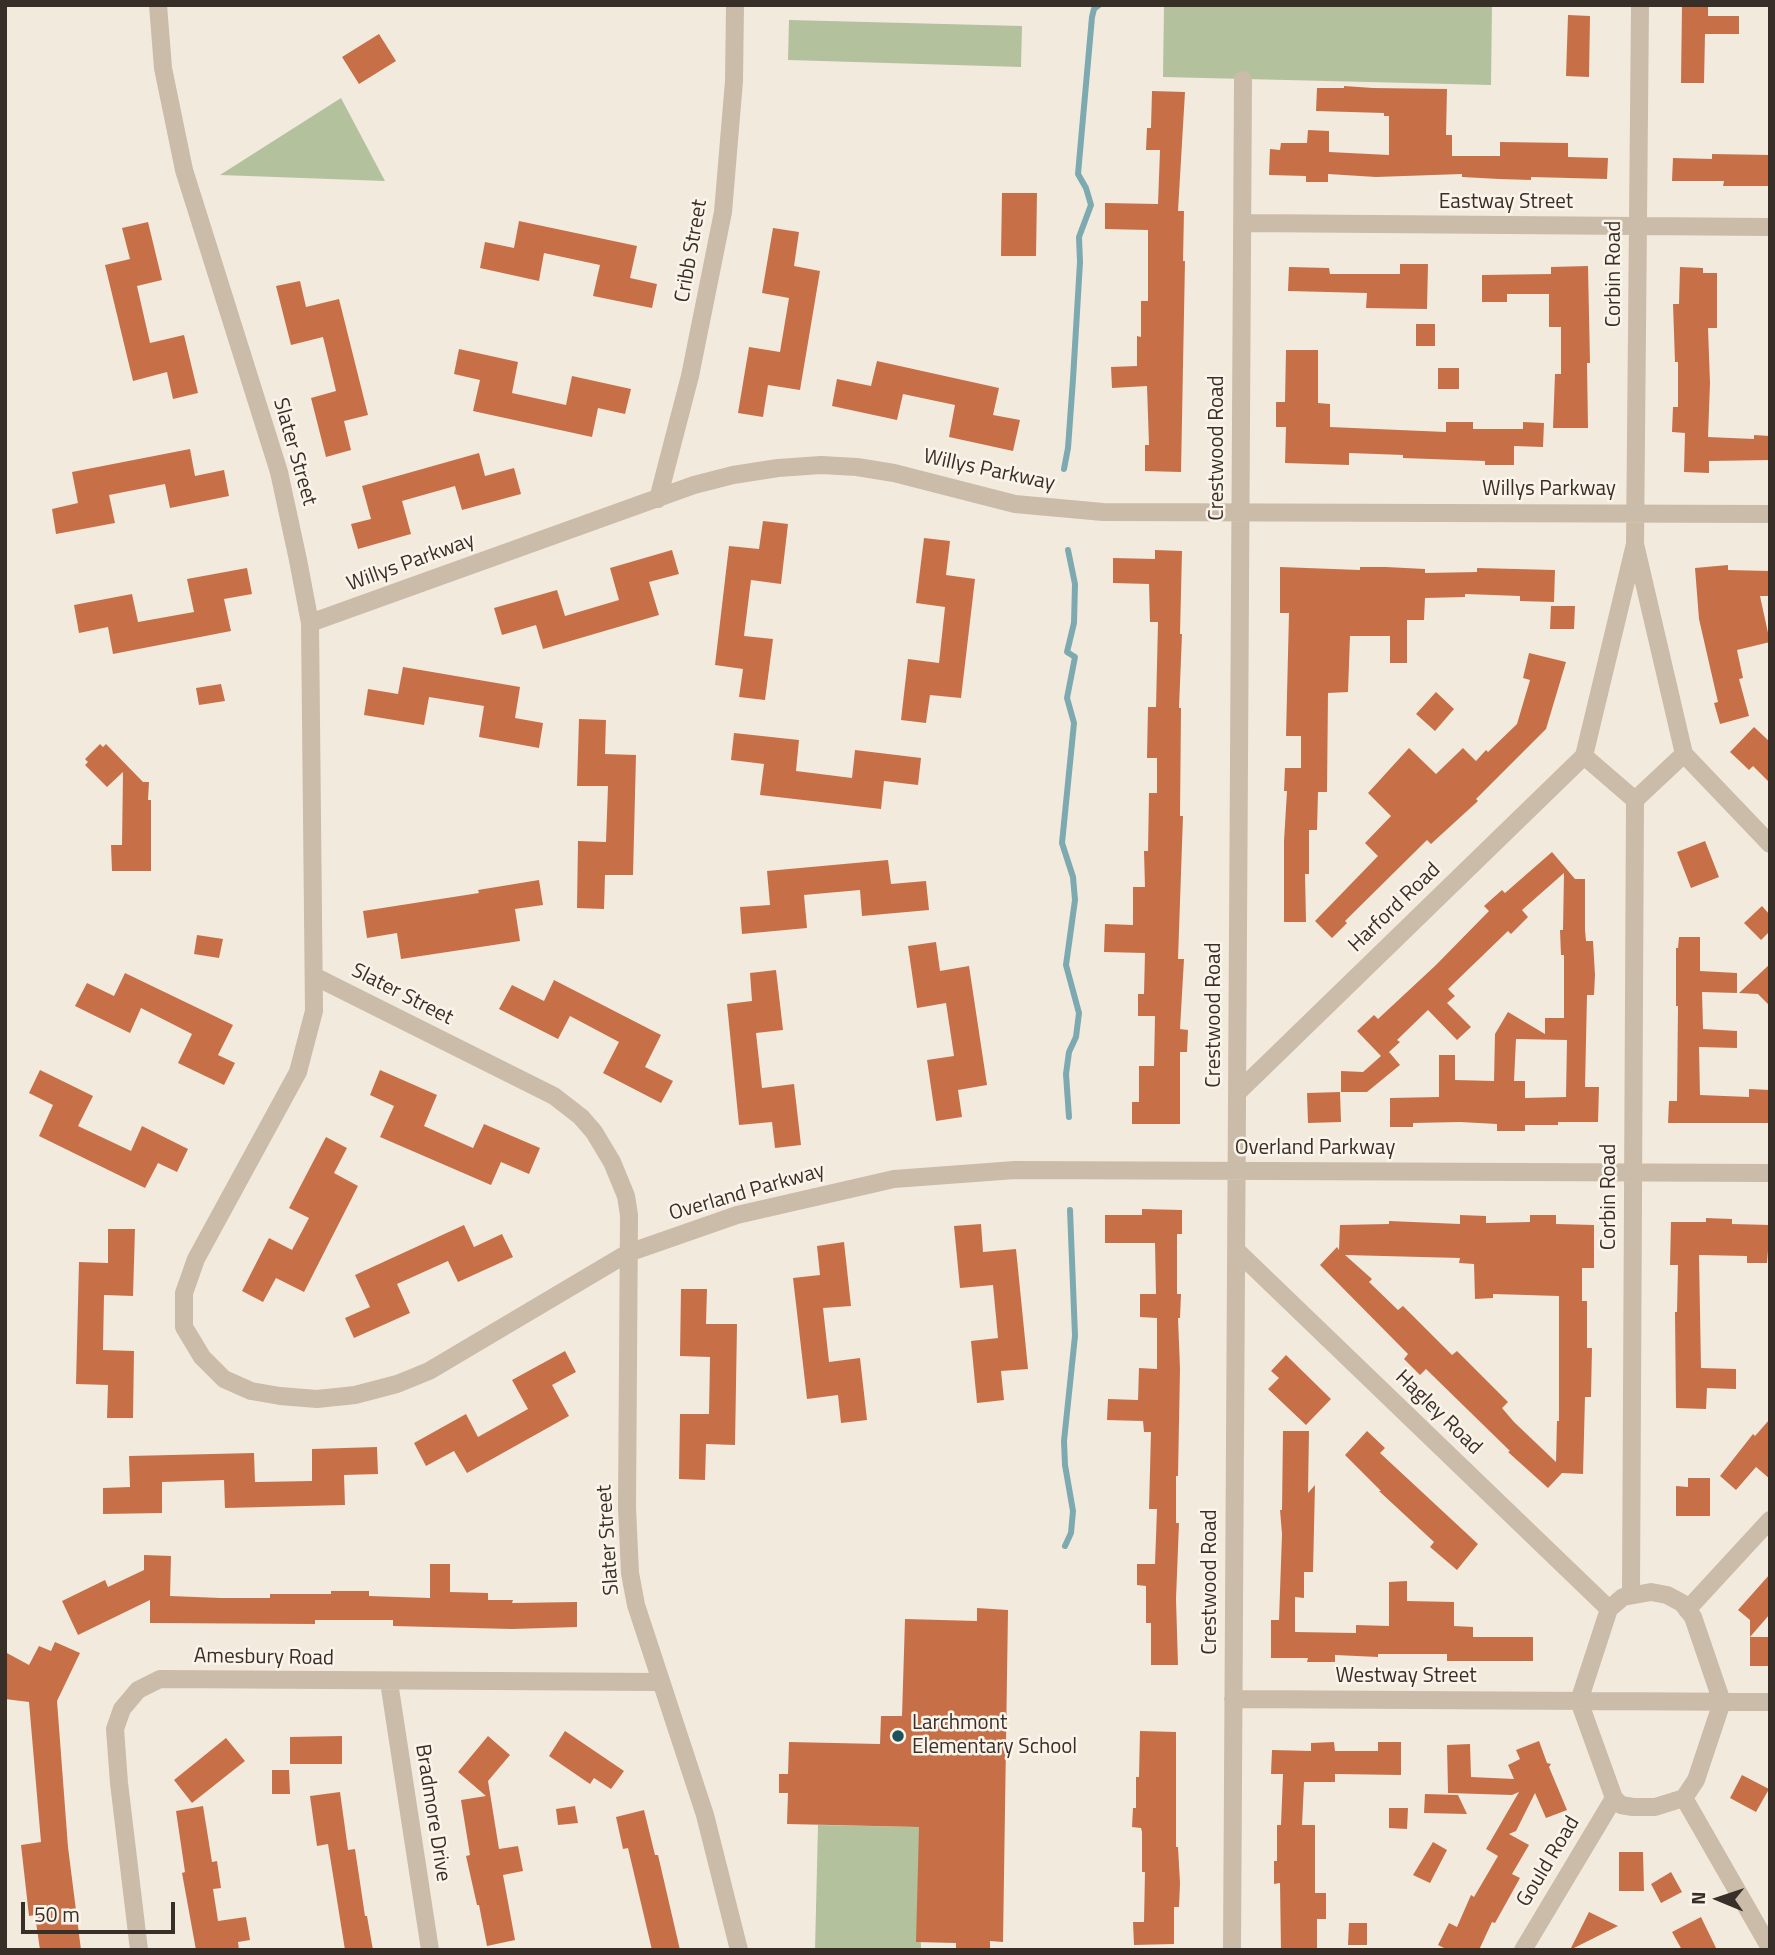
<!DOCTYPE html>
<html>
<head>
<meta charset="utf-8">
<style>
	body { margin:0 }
	#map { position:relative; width:1775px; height:1955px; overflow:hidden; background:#f3eade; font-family:"Titillium Web",sans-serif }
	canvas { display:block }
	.frame { position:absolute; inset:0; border:7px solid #382f29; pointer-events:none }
	.north { position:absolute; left:1684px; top:1864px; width:70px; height:70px; -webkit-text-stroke:5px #faf4ea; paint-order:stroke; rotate:272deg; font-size:19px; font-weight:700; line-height:28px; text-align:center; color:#382f29 }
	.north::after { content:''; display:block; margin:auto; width:24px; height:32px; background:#382f29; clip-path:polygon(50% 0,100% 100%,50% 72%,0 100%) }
	.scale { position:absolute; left:21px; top:1902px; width:154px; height:32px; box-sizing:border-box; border:4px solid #382f29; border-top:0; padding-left:9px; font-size:21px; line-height:24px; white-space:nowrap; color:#382f29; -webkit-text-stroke:5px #faf4ea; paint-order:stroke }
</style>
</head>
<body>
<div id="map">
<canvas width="1775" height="1955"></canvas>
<div class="frame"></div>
<div class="north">N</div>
<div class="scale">50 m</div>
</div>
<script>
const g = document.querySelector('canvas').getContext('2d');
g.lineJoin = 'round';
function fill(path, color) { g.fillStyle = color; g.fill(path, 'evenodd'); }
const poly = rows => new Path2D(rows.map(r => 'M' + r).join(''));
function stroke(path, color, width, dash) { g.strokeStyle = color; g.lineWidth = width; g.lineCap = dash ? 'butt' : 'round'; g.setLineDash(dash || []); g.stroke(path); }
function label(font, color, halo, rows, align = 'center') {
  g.font = font + ' "Titillium Web",sans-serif'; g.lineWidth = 5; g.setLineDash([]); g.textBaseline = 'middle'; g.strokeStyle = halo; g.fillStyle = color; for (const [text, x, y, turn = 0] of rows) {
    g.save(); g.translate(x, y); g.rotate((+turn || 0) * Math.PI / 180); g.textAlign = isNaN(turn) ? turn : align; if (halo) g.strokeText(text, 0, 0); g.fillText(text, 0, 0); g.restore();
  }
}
fill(poly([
	[1164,5,1492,5,1491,85,1163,77],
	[789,20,1022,26,1021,67,788,60],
	[341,98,385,181,220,175],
	[818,1825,919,1827,921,1950,815,1950]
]), '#b3c29d');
stroke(poly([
	[1064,469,1068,448,1073,379,1080,262,1079,237,1091,205,1086,188,1078,174,1092,17,1094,9,1099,5],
	[1068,550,1075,584,1074,623,1067,652,1075,657,1067,698,1074,723,1062,843,1073,877,1075,900,1066,965,1079,1013,1076,1037,1069,1052,1066,1074,1069,1117],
	[1065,1546,1071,1533,1073,1511,1065,1465,1064,1441,1075,1336,1070,1210]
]), '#7caab0', 6);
fill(poly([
	[1682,5,1708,5,1708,16,1739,16,1739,34,1705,34,1704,83,1681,83],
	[1568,15,1590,16,1589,77,1566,76],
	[379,34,396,61,359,84,342,57],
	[1344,86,1373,88,1447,89,1446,135,1452,135,1452,156,1500,156,1500,142,1568,143,1568,157,1608,158,1607,179,1531,177,1531,180,1499,179,1462,177,1462,174,1376,177,1328,174,1328,182,1306,182,1306,176,1269,175,1270,149,1280,150,1281,143,1307,143,1308,130,1329,131,1329,152,1389,155,1389,116,1384,116,1384,113,1316,111,1317,88,1344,88],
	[1152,91,1185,92,1178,211,1184,211,1183,261,1185,261,1181,472,1145,471,1145,445,1149,445,1147,386,1112,388,1111,367,1137,366,1137,336,1141,337,1141,301,1148,301,1148,230,1105,229,1105,203,1158,204,1160,150,1146,150,1147,128,1151,128],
	[1712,154,1770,155,1770,186,1723,186,1724,181,1672,181,1673,158,1712,159],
	[1002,193,1037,193,1036,256,1001,256],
	[519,221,637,246,630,278,657,284,652,308,593,296,600,265,544,253,539,281,480,268,485,242,514,248],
	[148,222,162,280,137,286,150,343,184,335,198,393,173,399,167,372,133,381,105,265,130,259,122,228],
	[773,228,799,232,794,266,820,271,800,390,768,385,763,417,738,413,749,347,780,352,789,298,762,293],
	[1400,264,1428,264,1427,309,1366,308,1367,293,1288,291,1289,267,1329,268,1330,274,1400,274],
	[1588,266,1590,363,1587,363,1588,428,1553,428,1555,374,1561,374,1561,327,1549,327,1549,294,1507,294,1507,302,1482,302,1482,275,1551,274,1551,267],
	[1680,267,1703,268,1703,273,1717,273,1717,328,1708,328,1710,383,1708,437,1754,439,1754,435,1770,436,1770,460,1709,461,1709,473,1684,472,1685,433,1672,432,1673,407,1678,407,1678,362,1675,362,1673,304,1679,304],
	[300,281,306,307,339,299,368,415,344,421,351,450,326,457,311,398,336,391,323,337,291,345,276,286],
	[1416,324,1435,324,1435,346,1416,346],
	[459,349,518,362,512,393,566,405,572,376,631,389,625,414,598,408,592,437,473,411,480,380,454,374],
	[1286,350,1318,350,1318,403,1330,404,1330,427,1446,432,1446,422,1473,422,1473,429,1523,429,1523,422,1544,423,1543,447,1514,446,1514,465,1485,465,1485,461,1403,458,1403,455,1349,453,1349,465,1285,463,1286,427,1276,427,1276,402,1285,402],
	[877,361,999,388,993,415,1020,420,1013,451,949,437,955,405,903,394,897,420,832,406,837,379,871,386],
	[1438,368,1459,368,1459,389,1438,389],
	[190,449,195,476,224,470,229,496,170,508,165,484,109,495,115,523,56,534,52,509,78,503,72,472],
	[479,453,485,476,514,468,521,494,462,510,455,486,402,501,411,534,358,549,351,524,371,519,362,486],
	[763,521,788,524,781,584,751,580,744,636,773,639,765,700,739,697,743,669,715,665,729,546,759,549],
	[924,538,950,541,946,575,975,579,961,698,930,695,926,723,901,720,908,659,939,663,945,607,916,603],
	[672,550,679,574,649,582,659,615,543,649,536,625,502,635,494,608,557,590,565,616,619,600,610,568],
	[1155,550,1182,551,1180,634,1182,634,1179,708,1181,708,1180,816,1183,816,1178,959,1184,959,1180,1029,1188,1030,1187,1052,1180,1052,1180,1124,1132,1124,1132,1102,1139,1102,1139,1066,1154,1066,1155,1016,1138,1016,1138,994,1144,994,1145,953,1104,952,1105,924,1133,925,1133,887,1145,887,1144,851,1148,851,1149,793,1157,793,1157,758,1147,758,1148,707,1156,707,1158,622,1150,622,1149,584,1113,583,1113,558,1155,559],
	[1728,565,1728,570,1770,571,1770,596,1760,596,1770,642,1737,650,1743,678,1739,679,1749,716,1720,724,1714,703,1718,702,1699,619,1695,568],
	[1280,567,1360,570,1360,567,1386,567,1425,569,1425,573,1477,572,1477,568,1555,570,1554,602,1520,601,1520,596,1465,594,1465,597,1425,598,1424,620,1407,620,1407,663,1390,663,1390,636,1350,636,1348,692,1328,693,1327,792,1318,792,1317,830,1309,830,1309,874,1305,874,1306,922,1284,922,1284,841,1287,791,1284,791,1285,768,1301,768,1301,736,1286,736,1289,613,1280,613],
	[247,568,252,594,224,599,231,631,113,654,108,627,79,633,74,605,132,594,138,622,194,612,187,579],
	[1551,606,1575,606,1574,629,1550,629],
	[1529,653,1566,662,1546,729,1476,799,1478,801,1431,844,1427,840,1345,921,1347,923,1332,938,1315,921,1378,856,1365,843,1391,816,1368,793,1409,748,1436,774,1463,748,1476,761,1486,750,1488,752,1517,724,1530,680,1523,678],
	[403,667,520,687,515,718,543,723,539,748,479,737,484,706,429,697,424,725,364,715,368,689,398,694],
	[221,684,225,701,199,705,196,688],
	[1436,692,1454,709,1435,731,1416,714],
	[579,719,606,720,605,754,636,755,633,875,605,875,604,909,577,908,578,841,606,842,608,786,577,786],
	[1754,727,1770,742,1770,783,1753,766,1749,770,1730,752],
	[734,733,799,740,796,771,852,778,855,750,921,758,918,785,884,781,881,809,760,795,764,764,731,760],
	[100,744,103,747,106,744,143,782,149,782,148,800,151,800,151,871,112,871,111,845,122,845,123,772,107,787,85,765,88,762,85,759],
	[1705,841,1719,877,1691,888,1677,852],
	[1552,852,1575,879,1585,879,1585,930,1586,941,1593,941,1595,975,1594,995,1587,995,1585,1087,1599,1087,1598,1122,1558,1122,1558,1125,1525,1125,1525,1131,1497,1131,1497,1124,1460,1122,1413,1123,1413,1127,1390,1127,1390,1098,1439,1097,1439,1055,1455,1055,1455,1080,1494,1081,1495,1034,1508,1012,1545,1034,1545,1018,1564,1018,1564,955,1561,955,1560,930,1563,930,1564,873,1522,910,1528,917,1511,934,1508,931,1448,989,1455,996,1447,1003,1471,1027,1457,1040,1428,1010,1397,1040,1400,1042,1389,1052,1400,1065,1367,1092,1341,1092,1341,1071,1363,1072,1381,1056,1357,1031,1374,1015,1378,1019,1436,965,1489,911,1484,906,1502,890,1505,893],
	[1516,1039,1567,1040,1566,1097,1525,1098,1525,1081,1514,1081],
	[888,860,891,884,926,881,929,910,862,916,860,890,804,895,807,928,742,934,740,907,770,905,767,871],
	[539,880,543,905,515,909,520,941,401,959,397,933,367,938,363,911,479,893,478,890],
	[1762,906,1770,915,1770,931,1761,940,1744,923],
	[197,935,223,939,219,958,194,954],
	[1679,937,1700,937,1700,971,1737,973,1737,993,1702,992,1703,1029,1737,1031,1737,1048,1699,1047,1700,1095,1749,1097,1749,1089,1770,1090,1770,1123,1668,1123,1669,1101,1677,1101,1678,1006,1676,1006,1676,948,1678,948],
	[936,942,940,971,969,966,987,1085,958,1090,962,1117,936,1121,927,1060,954,1056,946,1003,917,1008,908,946],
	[1770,964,1770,1006,1758,994,1739,993],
	[776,970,783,1030,756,1033,762,1088,794,1084,801,1145,775,1148,772,1122,739,1125,727,1004,752,1001,750,973],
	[125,973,233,1025,218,1055,235,1063,224,1085,178,1063,192,1034,141,1008,130,1033,75,1006,87,983,114,996],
	[554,980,661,1035,645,1067,673,1081,661,1103,603,1073,619,1042,570,1016,558,1039,499,1009,512,985,544,1001],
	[40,1070,93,1096,78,1126,131,1151,142,1126,188,1149,177,1172,158,1163,145,1188,39,1136,53,1105,29,1093],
	[380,1070,437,1095,424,1126,473,1148,484,1124,540,1148,529,1174,501,1162,491,1185,380,1137,394,1106,370,1095],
	[1340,1092,1341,1122,1308,1123,1307,1093],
	[326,1137,347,1148,334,1173,358,1186,304,1292,276,1278,263,1302,242,1291,269,1238,292,1250,309,1218,289,1208],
	[1142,1209,1182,1210,1182,1234,1177,1234,1177,1294,1181,1294,1180,1318,1178,1318,1180,1369,1178,1476,1176,1476,1176,1523,1179,1523,1176,1599,1178,1665,1151,1665,1151,1623,1146,1623,1146,1586,1137,1585,1137,1564,1155,1564,1157,1509,1149,1509,1151,1432,1144,1432,1143,1421,1107,1420,1108,1399,1138,1400,1139,1368,1157,1369,1157,1318,1140,1317,1140,1294,1156,1294,1155,1243,1105,1243,1105,1215,1142,1215],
	[1460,1215,1486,1216,1486,1223,1530,1222,1530,1215,1556,1215,1556,1224,1594,1225,1594,1268,1582,1268,1582,1301,1587,1301,1587,1348,1592,1348,1591,1397,1585,1397,1583,1474,1562,1473,1548,1488,1508,1452,1510,1451,1426,1369,1420,1375,1404,1359,1408,1354,1320,1265,1337,1247,1339,1250,1340,1225,1389,1224,1389,1221,1460,1224],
	[1345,1255,1460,1258,1459,1263,1474,1264,1475,1299,1493,1298,1493,1294,1559,1296,1559,1421,1557,1421,1556,1462,1514,1422,1502,1408,1508,1402,1457,1351,1452,1355,1403,1306,1398,1310,1369,1282,1372,1279],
	[1706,1218,1732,1219,1732,1224,1770,1225,1767,1263,1747,1263,1747,1256,1699,1255,1701,1368,1736,1369,1736,1389,1707,1388,1706,1409,1676,1408,1675,1312,1677,1312,1678,1265,1670,1265,1671,1222,1706,1222],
	[981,1224,983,1252,1016,1249,1028,1369,1001,1371,1004,1400,977,1403,971,1341,998,1338,993,1285,960,1288,954,1226],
	[464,1225,474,1247,502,1234,513,1257,458,1282,448,1261,397,1284,410,1313,354,1338,345,1318,370,1307,355,1275],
	[108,1229,135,1229,133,1296,104,1295,103,1350,134,1351,133,1418,107,1418,108,1385,76,1384,79,1262,108,1263],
	[844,1242,851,1306,823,1308,829,1362,860,1358,867,1420,841,1423,838,1395,807,1399,793,1278,820,1275,817,1246],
	[681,1289,707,1289,706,1324,737,1324,735,1445,706,1444,705,1480,679,1479,680,1414,709,1414,710,1357,680,1356],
	[565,1351,576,1372,552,1385,569,1416,467,1473,454,1451,426,1466,414,1443,466,1414,478,1437,528,1409,512,1380],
	[1286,1355,1331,1399,1306,1425,1268,1389,1279,1378,1271,1371],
	[1770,1419,1770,1479,1756,1467,1736,1490,1720,1476,1753,1434,1755,1436],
	[1283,1431,1309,1431,1308,1493,1315,1485,1313,1572,1304,1572,1304,1598,1295,1597,1295,1632,1356,1633,1356,1625,1389,1626,1389,1582,1407,1581,1407,1601,1454,1602,1454,1626,1473,1627,1473,1637,1533,1637,1533,1661,1447,1661,1447,1654,1378,1654,1378,1657,1335,1655,1335,1662,1307,1662,1308,1658,1271,1658,1271,1620,1279,1620,1282,1534,1280,1510,1282,1510],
	[1367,1431,1385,1448,1380,1453,1478,1544,1457,1570,1430,1547,1434,1542,1379,1491,1381,1491,1345,1455],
	[377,1447,378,1474,344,1475,345,1505,225,1508,224,1480,162,1482,162,1513,103,1514,103,1488,130,1487,129,1456,254,1453,255,1482,312,1481,312,1449],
	[1688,1478,1710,1478,1710,1516,1676,1516,1676,1486,1688,1487],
	[144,1555,171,1556,170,1596,221,1598,270,1598,270,1594,331,1594,331,1591,369,1591,369,1596,430,1598,430,1564,450,1564,450,1592,488,1593,488,1600,513,1600,512,1603,577,1602,577,1627,512,1629,393,1626,393,1620,315,1620,315,1624,150,1623,150,1600,78,1635,62,1601,105,1580,108,1587,144,1570],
	[1770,1574,1770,1614,1750,1637,1770,1637,1770,1666,1750,1666,1750,1620,1738,1610],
	[977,1608,1008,1610,1003,1942,990,1941,990,1950,956,1950,956,1943,916,1942,919,1827,787,1824,788,1793,779,1793,779,1774,788,1774,789,1742,880,1744,881,1716,902,1716,905,1619,977,1621],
	[55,1642,80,1653,57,1701,68,1847,81,1950,40,1950,35,1915,29,1916,21,1845,41,1842,29,1702,5,1699,5,1652,29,1665,39,1646,51,1651],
	[565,1731,624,1771,611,1789,594,1778,590,1784,549,1756],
	[1140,1731,1176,1732,1176,1847,1178,1847,1180,1883,1179,1907,1174,1907,1174,1944,1134,1945,1133,1922,1144,1922,1145,1872,1142,1872,1142,1832,1141,1828,1132,1827,1133,1808,1136,1808,1136,1777,1139,1777],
	[342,1736,342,1764,290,1764,290,1737],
	[488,1736,510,1755,488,1781,499,1849,518,1846,523,1871,503,1875,515,1940,487,1946,479,1905,477,1905,466,1856,470,1855,461,1800,486,1796,458,1772],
	[226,1738,245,1761,192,1803,174,1780],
	[1539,1741,1547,1763,1551,1764,1549,1767,1567,1810,1546,1818,1535,1793,1516,1831,1509,1834,1529,1845,1512,1874,1520,1878,1495,1923,1492,1922,1479,1950,1448,1950,1438,1945,1449,1923,1457,1927,1471,1895,1474,1897,1498,1856,1486,1849,1519,1792,1512,1795,1448,1793,1447,1745,1470,1744,1471,1777,1514,1779,1508,1765,1520,1759,1516,1750],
	[1334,1742,1335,1751,1378,1751,1378,1742,1401,1742,1401,1775,1335,1774,1335,1782,1304,1782,1302,1825,1315,1825,1315,1893,1326,1893,1326,1919,1317,1919,1317,1950,1281,1950,1280,1883,1274,1884,1274,1861,1277,1861,1277,1825,1281,1825,1283,1774,1271,1774,1272,1750,1311,1751,1311,1743],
	[272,1770,289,1770,290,1794,272,1794],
	[1742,1775,1769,1789,1756,1812,1730,1798],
	[340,1792,348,1850,355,1849,365,1916,367,1916,373,1950,345,1950,328,1844,317,1846,310,1796],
	[1425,1794,1458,1795,1467,1814,1424,1813],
	[203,1806,212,1862,217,1861,221,1888,213,1889,218,1921,246,1917,250,1940,238,1942,239,1950,196,1950,182,1873,185,1872,176,1811],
	[575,1806,578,1823,558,1825,556,1809],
	[1389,1808,1408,1808,1407,1829,1389,1828],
	[644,1810,655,1855,658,1855,680,1950,652,1950,628,1848,623,1849,616,1817],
	[1433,1842,1447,1850,1430,1883,1413,1875],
	[1619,1852,1643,1852,1644,1891,1619,1891],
	[1671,1872,1682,1892,1661,1903,1651,1884],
	[1589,1912,1618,1926,1570,1950],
	[1701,1917,1717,1950,1682,1950,1672,1932],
	[1349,1923,1367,1923,1367,1945,1348,1945]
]), '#c77048');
stroke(poly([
	[158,5,163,68,184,170,279,472,298,560,310,623,314,1011,298,1072,196,1259,184,1293,184,1327,202,1357,224,1379,251,1391,280,1396,317,1399,355,1395,397,1384,429,1371,628,1253,737,1215,894,1179,1015,1170,1770,1173],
	[1243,223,1770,227],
	[658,499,690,376,723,212,734,81,735,5],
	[310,623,694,485,733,475,778,468,821,465,857,467,894,473,1015,504,1103,512,1770,514],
	[1684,754,1770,844],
	[1584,756,1635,544,1640,5],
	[1584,756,1635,800],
	[314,976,554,1096,581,1117,594,1132,612,1162,626,1196,629,1215,627,1508,630,1573,636,1605,705,1815,739,1950],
	[1237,1093,1584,756],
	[1236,1250,1609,1609],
	[1651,1592,1667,1595,1682,1603,1693,1617,1722,1702,1696,1780,1684,1798,1655,1807,1633,1807,1621,1805,1614,1798,1579,1701,1609,1609,1623,1597,1651,1592],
	[1631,1594,1635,800,1684,754,1635,544],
	[1687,1610,1770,1520],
	[389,1682,430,1950],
	[1233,1699,1770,1702],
	[1684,1798,1770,1948],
	[139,1950,119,1783,115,1729,122,1709,138,1690,160,1679,660,1682],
	[1232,1950,1243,80],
	[1523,1950,1614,1798]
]), '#cbbba9', 18);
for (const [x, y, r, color] of [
	[898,1736,7,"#1e525a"]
]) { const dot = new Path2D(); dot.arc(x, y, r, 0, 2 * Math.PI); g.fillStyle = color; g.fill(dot); stroke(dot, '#faf4ea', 2.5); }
label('21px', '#382f29', '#faf4ea', [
	["Eastway Street",1506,203],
	["Cribb Street",692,251,-80],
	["Corbin Road",1615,274,-90],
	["Crestwood Road",1218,448,-90],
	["Slater Street",294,452,74],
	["Willys Parkway",989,471,12],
	["Willys Parkway",1549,490],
	["Willys Parkway",411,563,-20],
	["Harford Road",1395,908,-44],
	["Slater Street",402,995,27],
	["Crestwood Road",1215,1015,-90],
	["Overland Parkway",1315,1149],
	["Overland Parkway",747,1193,-16],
	["Corbin Road",1610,1197,-90],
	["Hagley Road",1438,1413,44],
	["Slater Street",609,1540,-94],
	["Crestwood Road",1211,1582,-90],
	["Amesbury Road",264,1658,1],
	["Westway Street",1406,1677],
	["Bradmore Drive",432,1813,81],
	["Gould Road",1549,1862,-59]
]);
label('21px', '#382f29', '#faf4ea', [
	["Larchmont",912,1724],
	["Elementary School",912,1748]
], 'left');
</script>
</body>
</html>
